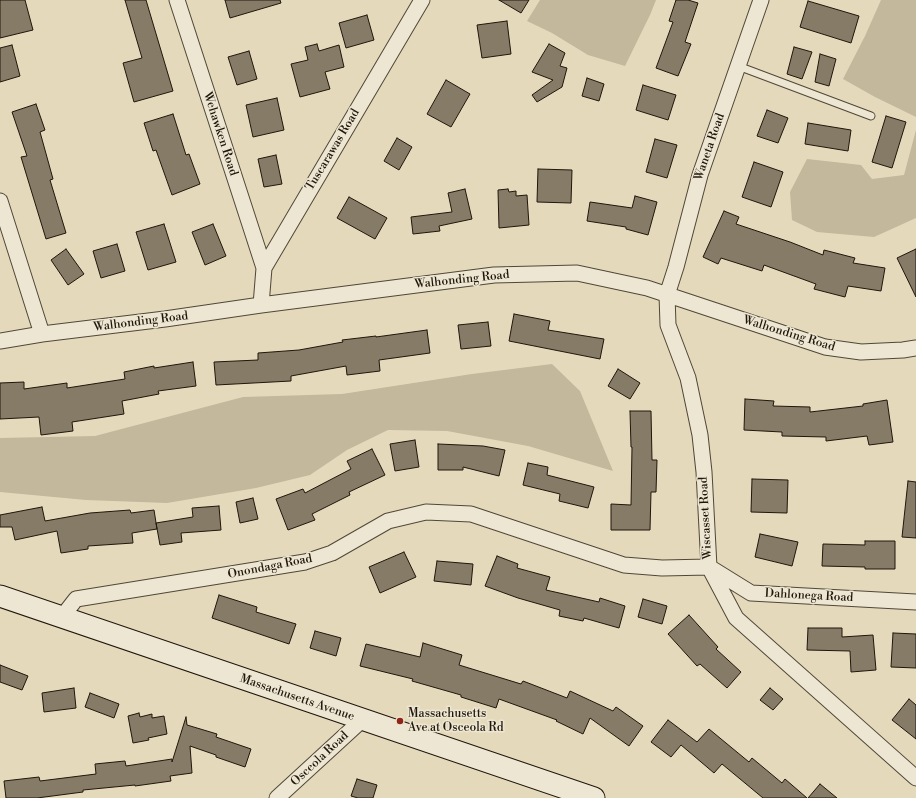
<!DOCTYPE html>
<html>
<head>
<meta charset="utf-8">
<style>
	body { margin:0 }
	canvas { display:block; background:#e4d9ba }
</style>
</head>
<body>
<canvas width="916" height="798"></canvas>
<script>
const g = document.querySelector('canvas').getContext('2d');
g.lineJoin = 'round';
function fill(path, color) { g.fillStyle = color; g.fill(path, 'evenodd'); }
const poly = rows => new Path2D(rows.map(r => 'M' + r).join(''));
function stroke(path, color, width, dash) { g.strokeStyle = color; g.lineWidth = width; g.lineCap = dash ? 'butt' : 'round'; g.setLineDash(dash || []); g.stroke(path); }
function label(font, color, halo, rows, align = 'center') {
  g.font = font + ' "Libre Bodoni",serif'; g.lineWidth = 3; g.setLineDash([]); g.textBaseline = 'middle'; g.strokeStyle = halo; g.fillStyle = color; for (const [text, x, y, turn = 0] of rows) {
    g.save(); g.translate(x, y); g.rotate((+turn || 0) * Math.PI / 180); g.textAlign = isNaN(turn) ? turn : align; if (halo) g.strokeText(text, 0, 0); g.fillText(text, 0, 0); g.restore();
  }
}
fill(poly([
	[540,0,656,0,650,15,625,66,588,55,552,33,527,21],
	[881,0,916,0,916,117,875,97,843,79,865,36],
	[916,130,916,218,874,237,817,232,792,220,790,192,807,159,861,165,872,179,904,175],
	[552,364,580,391,613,471,528,446,447,431,388,430,347,450,310,475,256,488,167,503,86,500,0,492,0,438,95,436,243,397,342,394,472,374]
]), '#c3b89c');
const building = poly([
	[0,0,25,0,33,30,0,38,0,0],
	[125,0,146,0,173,91,134,102,123,63,142,58,125,0],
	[225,0,280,0,281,3,230,18,225,0],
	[499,0,529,0,521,13,499,0],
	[676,0,688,0,698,3,685,42,691,44,678,76,656,68,673,22,669,21,676,0],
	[808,1,859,16,851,43,800,27,808,1],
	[367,15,374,40,346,48,339,23,367,15],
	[507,21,511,54,482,58,477,25,507,21],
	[317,44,319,51,339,45,344,67,325,72,330,89,300,97,291,64,308,60,305,47,317,44],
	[549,44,565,53,560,66,567,68,562,87,537,102,532,95,553,80,532,72,549,44],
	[12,45,20,76,0,82,0,48,12,45],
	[794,47,812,52,802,79,787,74,794,47],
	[249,51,257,79,237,85,228,57,249,51],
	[820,54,836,59,829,86,815,82,820,54],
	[587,78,604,84,599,101,582,96,587,78],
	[446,80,470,94,451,127,427,114,446,80],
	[643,85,676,95,668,120,636,110,643,85],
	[277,98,284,130,253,137,246,105,277,98],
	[36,104,45,130,40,132,53,179,50,180,66,233,46,239,21,157,27,156,12,112,36,104],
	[767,110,788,118,778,143,757,136,767,110],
	[173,114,186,155,189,154,200,184,172,195,156,150,153,151,144,123,173,114],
	[886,116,906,122,892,168,872,162,886,116],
	[808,123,851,130,848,151,805,144,808,123],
	[397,138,412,147,399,170,384,161,397,138],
	[655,139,677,145,667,178,646,172,655,139],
	[276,155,282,184,264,187,258,159,276,155],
	[754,162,783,172,771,207,742,197,754,162],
	[538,169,572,170,571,203,537,202,538,169],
	[465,189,472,219,439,226,440,231,413,234,411,217,452,212,448,193,465,189],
	[508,189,509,192,516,191,516,196,527,195,529,225,499,228,498,190,508,189],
	[635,196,657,202,648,235,626,229,626,227,587,221,590,202,632,208,635,196],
	[349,197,387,218,375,239,337,218,349,197],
	[724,211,739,217,736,224,790,242,823,255,824,250,855,258,853,263,885,268,881,291,848,286,845,297,814,289,816,284,764,265,762,271,721,258,718,264,703,257,724,211],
	[164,224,176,262,148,270,136,232,164,224],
	[213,224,226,256,205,265,192,232,213,224],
	[117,244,125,271,101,278,93,251,117,244],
	[66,249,84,274,68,285,51,260,66,249],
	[916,249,916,297,897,258,916,249],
	[514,314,550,321,548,330,604,339,600,359,509,341,514,314],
	[488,322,491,346,461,349,458,325,488,322],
	[427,330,430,353,379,360,380,371,347,375,346,366,291,376,291,381,216,385,214,362,258,360,258,353,299,350,343,342,342,340,376,336,376,337,427,330],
	[193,362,196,386,158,391,159,394,122,401,124,414,72,422,73,431,41,435,39,417,0,419,0,383,24,382,24,389,67,383,67,388,125,379,124,372,154,366,154,368,193,362],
	[618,369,640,383,630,399,608,386,618,369],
	[745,399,774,401,773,406,810,407,810,412,863,406,863,404,887,400,893,442,869,445,867,436,826,441,826,437,782,436,782,432,744,430,745,399],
	[630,411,651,411,652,460,657,460,656,492,651,492,650,530,611,530,611,504,631,505,632,447,631,447,630,411],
	[415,440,419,467,395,471,390,444,415,440],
	[438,444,483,446,505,450,499,476,463,467,463,470,438,470,438,444],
	[372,449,385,475,349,492,350,495,312,514,315,520,288,530,276,499,303,489,305,493,351,469,347,461,372,449],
	[528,463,548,467,547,475,594,487,588,508,559,501,560,494,523,485,528,463],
	[752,479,788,480,787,513,751,512,752,479],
	[908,481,916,482,916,538,902,537,908,481],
	[253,498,258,519,240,523,236,502,253,498],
	[219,506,221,530,181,533,182,542,160,545,156,523,193,517,192,508,219,506],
	[42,507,45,521,90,513,130,510,131,513,154,510,157,529,132,533,133,543,88,546,88,549,61,553,57,531,15,540,12,527,0,527,0,515,42,507],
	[760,534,798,542,792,566,755,557,760,534],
	[865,541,895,541,895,569,865,569,865,567,822,566,823,544,865,545,865,541],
	[404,552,416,577,380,593,369,567,404,552],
	[497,556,518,564,517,568,550,577,546,590,599,602,600,598,625,606,619,628,584,618,583,621,559,616,560,610,518,598,485,586,497,556],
	[437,561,473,564,471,585,434,581,437,561],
	[219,595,257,607,256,612,296,624,289,644,212,618,219,595],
	[643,599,667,606,662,624,638,617,643,599],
	[689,615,718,647,716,649,741,672,727,688,700,664,697,666,668,634,689,615],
	[808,628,842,628,842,637,873,635,876,670,851,672,850,651,807,650,808,628],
	[315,631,341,638,336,656,310,648,315,631],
	[893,633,916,634,916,668,891,667,893,633],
	[423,643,462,655,459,665,521,684,523,681,567,698,570,691,613,711,616,707,643,726,629,746,590,718,583,734,556,721,557,720,499,699,496,708,461,697,461,695,412,681,413,679,360,666,366,644,420,657,423,643],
	[0,665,28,676,22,690,0,682,0,665],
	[74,688,76,708,44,712,42,693,74,688],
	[770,688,783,699,773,710,760,700,770,688],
	[90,693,119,704,114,718,85,707,90,693],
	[909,699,916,705,916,739,892,720,909,699],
	[139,713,140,717,152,714,152,718,164,716,167,734,148,738,149,740,133,743,128,716,139,713],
	[186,717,187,725,217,734,216,737,251,749,245,767,216,757,216,755,190,746,192,773,170,776,171,781,135,786,135,785,83,790,83,792,37,798,6,798,4,781,39,777,40,781,96,774,95,764,125,761,126,766,172,759,172,762,186,717],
	[668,720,697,742,709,729,749,762,752,758,782,783,785,779,807,798,763,798,722,764,714,773,681,745,671,757,651,742,668,720],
	[357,779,377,785,373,798,358,798,351,796,357,779],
	[820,784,837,798,808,798,820,784]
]);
fill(building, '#867b66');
stroke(building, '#20160c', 1);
const service = poly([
	[738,66,871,116]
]);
const minor = poly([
	[177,0,264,268],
	[761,0,700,175,676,267,667,295,668,325,688,378,700,435,704,472,709,567,736,618,916,778],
	[0,201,42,334],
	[261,305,264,268,422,0],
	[0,341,42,334,165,319,261,305,494,275,577,273,647,288,825,347,861,352,903,350,916,348],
	[62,617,76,599,305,562,332,553,388,521,426,512,471,514,624,565,662,568,709,567,751,593,916,602],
	[277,798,362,720]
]);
const secondary = poly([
	[0,596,594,798]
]);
stroke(service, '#514738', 9);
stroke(minor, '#514738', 17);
stroke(secondary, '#20160c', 23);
stroke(service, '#ede6d2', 7);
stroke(minor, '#ede6d2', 15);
stroke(secondary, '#ede6d2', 21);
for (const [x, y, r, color] of [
	[400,721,4,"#8f2418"]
]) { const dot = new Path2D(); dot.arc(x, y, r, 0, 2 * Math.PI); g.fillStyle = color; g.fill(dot); stroke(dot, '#ede6d2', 1.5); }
label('12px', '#20160c', '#ede6d2', [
	["Wehawken Road",220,134,72],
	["Waneta Road",710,147,-71],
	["Tuscarawas Road",333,150,-59],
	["Walhonding Road",462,280,-6],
	["Walhonding Road",141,322,-7],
	["Walhonding Road",789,334,17],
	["Wiscasset Road",706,518,-93],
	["Onondaga Road",270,567,-11],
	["Dahlonega Road",809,596,3],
	["Massachusetts Avenue",297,698,19],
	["Osceola Road",320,759,-43]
]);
label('12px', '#20160c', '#ede6d2', [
	["Massachusetts",408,714],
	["Ave at Osceola Rd",408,728]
], 'left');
</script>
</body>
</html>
